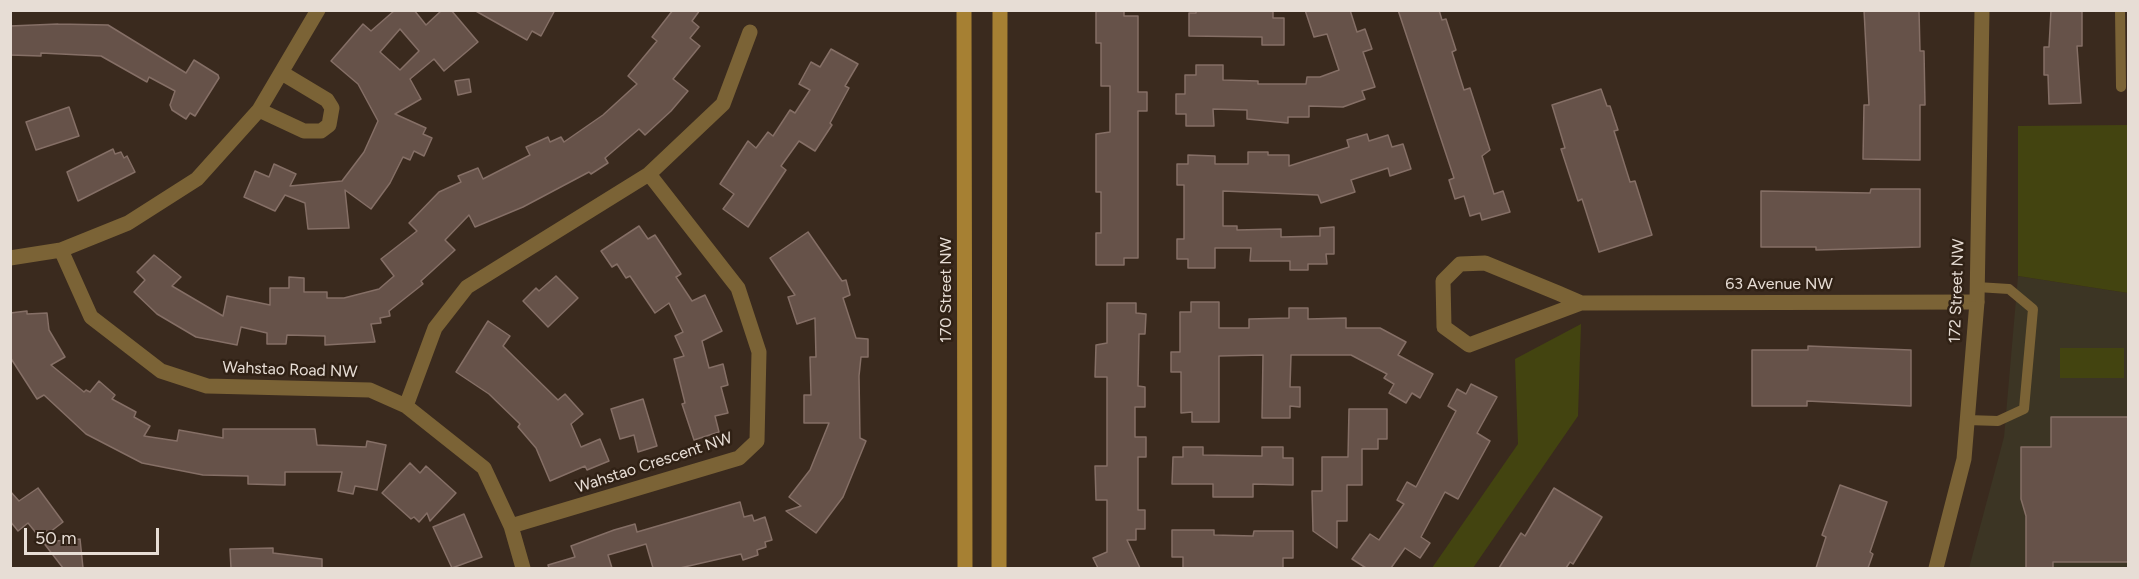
<!DOCTYPE html>
<html>
<head>
<meta charset="utf-8">
<style>
	body { margin:0 }
	#map { position:relative; width:2139px; height:579px; overflow:hidden; background:#3a2a1e; font-family:Figtree,sans-serif }
	canvas { display:block }
	.frame { position:absolute; inset:0; border:12px solid #e7ddd5; pointer-events:none }
	.scale { position:absolute; left:24px; top:528px; width:135px; height:27px; box-sizing:border-box; border:3px solid #e7ddd5; border-top:0; padding-left:8px; font-size:18px; line-height:21px; white-space:nowrap; color:#e7ddd5; -webkit-text-stroke:4px #302115; paint-order:stroke }
</style>
</head>
<body>
<div id="map">
<canvas width="2139" height="579"></canvas>
<div class="frame"></div>
<div class="scale">50 m</div>
</div>
<script>
const g = document.querySelector('canvas').getContext('2d');
g.lineJoin = 'round';
function fill(path, color) { g.fillStyle = color; g.fill(path, 'evenodd'); }
const poly = rows => new Path2D(rows.map(r => 'M' + r).join(''));
function stroke(path, color, width, dash) { g.strokeStyle = color; g.lineWidth = width; g.lineCap = dash ? 'butt' : 'round'; g.setLineDash(dash || []); g.stroke(path); }
function label(font, color, halo, rows, align = 'center') {
  g.font = font + ' Figtree,sans-serif'; g.lineWidth = 5; g.setLineDash([]); g.textBaseline = 'middle'; g.strokeStyle = halo; g.fillStyle = color; for (const [text, x, y, turn = 0] of rows) {
    g.save(); g.translate(x, y); g.rotate((+turn || 0) * Math.PI / 180); g.textAlign = isNaN(turn) ? turn : align; if (halo) g.strokeText(text, 0, 0); g.fillText(text, 0, 0); g.restore();
  }
}
fill(poly([
	[2018,276,2128,293,2128,568,1969,568,2004,437]
]), '#3c3524');
fill(poly([
	[2128,125,2128,293,2018,276,2018,126],
	[1581,324,1578,416,1473,568,1432,568,1518,444,1515,359],
	[2060,348,2124,348,2124,378,2060,378]
]), '#434410');
const building = poly([
	[395,10,414,10,426,25,442,10,451,10,478,42,444,71,434,59,410,79,421,99,395,114,426,128,423,134,432,138,424,156,414,151,410,160,403,157,390,183,371,209,345,190,349,228,308,229,305,203,285,195,275,211,244,197,255,171,269,177,274,164,296,174,290,186,342,181,364,152,378,121,358,84,331,61,363,24,371,31,395,10],
	[400,29,419,51,400,70,380,52,400,29],
	[474,10,555,10,541,36,532,31,527,40,474,10],
	[673,10,700,10,692,21,699,27,690,38,700,46,673,79,688,91,671,111,645,135,639,129,605,158,608,163,591,174,589,172,523,207,475,227,469,215,445,240,455,250,421,281,423,284,389,311,390,316,380,318,381,323,371,324,375,342,325,345,325,336,287,335,286,344,267,344,267,333,241,327,237,345,196,337,157,314,134,292,145,280,137,272,154,255,181,277,172,286,223,316,227,296,270,305,270,288,289,288,289,277,304,278,304,292,327,292,327,298,344,298,379,289,394,276,381,259,417,231,409,223,439,192,461,182,458,176,478,168,483,179,530,155,526,147,548,137,550,142,561,137,564,142,603,115,637,84,628,76,657,41,652,37,673,10],
	[1096,10,1124,10,1124,16,1138,16,1138,92,1147,92,1147,111,1138,111,1138,258,1124,258,1124,265,1096,265,1096,233,1101,233,1101,192,1096,192,1096,134,1110,132,1110,86,1101,86,1101,43,1096,43,1096,10],
	[1196,10,1273,10,1273,18,1284,18,1284,45,1262,45,1262,37,1189,36,1189,13,1196,13,1196,10],
	[1305,10,1350,10,1357,32,1365,29,1372,49,1363,52,1375,87,1362,91,1365,99,1343,107,1309,106,1309,117,1288,117,1288,123,1247,119,1247,110,1213,109,1214,126,1186,126,1186,114,1176,114,1176,94,1185,94,1185,75,1196,75,1196,65,1223,65,1223,80,1258,81,1258,84,1306,84,1307,77,1320,77,1339,70,1327,34,1314,37,1305,10],
	[1398,10,1439,10,1442,20,1446,19,1456,50,1452,52,1464,90,1470,88,1490,150,1482,156,1494,194,1503,191,1510,212,1482,220,1480,213,1470,216,1464,196,1455,199,1449,180,1454,178,1398,10],
	[1864,10,1919,10,1920,51,1924,51,1925,105,1920,105,1920,160,1863,159,1864,105,1869,105,1864,10],
	[2051,10,2082,10,2082,46,2077,46,2081,103,2049,104,2048,75,2044,75,2044,47,2049,47,2051,10],
	[58,24,108,25,186,73,194,60,218,75,219,78,195,116,190,113,186,119,172,110,170,105,175,91,149,77,147,82,101,56,41,53,41,56,10,55,10,26,58,24],
	[831,49,858,64,845,86,849,88,830,123,832,125,815,151,799,141,781,166,786,170,748,227,723,209,734,194,720,184,748,141,756,148,768,132,773,136,790,110,795,113,810,90,799,84,811,62,820,67,831,49],
	[469,79,471,92,458,95,455,81,469,79],
	[1601,89,1607,106,1610,106,1618,130,1614,131,1630,182,1635,181,1652,235,1599,252,1582,199,1578,201,1561,149,1565,148,1552,105,1601,89],
	[69,107,79,136,36,150,26,122,69,107],
	[1367,134,1369,141,1388,135,1392,147,1403,144,1411,169,1390,176,1388,168,1351,180,1355,192,1321,203,1318,195,1223,191,1223,226,1237,226,1237,230,1281,229,1281,237,1320,236,1320,228,1334,227,1334,254,1326,254,1327,264,1308,264,1308,270,1290,270,1290,261,1250,261,1251,248,1215,248,1215,268,1188,268,1188,259,1177,259,1177,239,1184,239,1184,185,1177,185,1177,164,1188,164,1188,155,1215,156,1215,164,1248,164,1248,152,1268,152,1268,155,1289,155,1289,166,1349,147,1347,140,1367,134],
	[113,149,115,154,121,152,124,158,127,156,135,172,78,201,67,172,113,149],
	[1871,189,1920,189,1920,247,1816,250,1816,247,1761,247,1761,191,1870,193,1871,189],
	[639,226,648,239,655,235,681,274,676,277,692,301,705,295,722,331,702,341,709,368,723,364,728,385,721,387,728,413,715,416,719,432,694,440,682,404,685,403,674,359,684,356,675,336,683,332,669,303,655,313,630,276,626,278,617,264,612,267,601,251,639,226],
	[808,232,842,281,846,280,850,295,843,298,856,338,868,339,868,357,861,357,859,376,860,438,866,441,843,497,816,533,786,511,801,506,789,497,810,470,829,423,804,423,804,395,811,395,810,357,816,357,815,318,797,324,788,297,795,295,770,258,808,232],
	[556,276,578,298,548,327,523,301,536,288,539,291,556,276],
	[1191,302,1219,302,1219,328,1249,328,1249,319,1289,318,1289,308,1308,308,1308,319,1346,318,1346,328,1380,328,1406,342,1398,355,1433,374,1420,398,1412,393,1406,403,1389,393,1394,384,1384,378,1387,374,1351,355,1291,355,1290,387,1300,387,1300,407,1290,406,1290,418,1262,418,1263,355,1219,356,1219,422,1192,422,1192,412,1181,413,1181,372,1171,372,1171,352,1180,352,1180,312,1191,312,1191,302],
	[1107,303,1136,303,1136,313,1146,314,1145,334,1139,334,1138,386,1145,387,1145,407,1135,407,1135,437,1146,437,1146,457,1138,457,1138,510,1145,510,1145,529,1136,529,1136,540,1127,540,1140,568,1098,568,1093,558,1107,552,1107,500,1096,500,1095,466,1107,466,1107,377,1095,377,1096,345,1107,343,1107,303],
	[27,311,27,314,47,313,49,330,65,357,51,365,84,392,86,390,90,392,99,381,115,395,112,399,136,412,134,417,150,426,144,436,177,441,179,430,223,438,223,429,315,429,317,445,366,447,367,441,386,445,377,490,355,486,353,494,338,491,342,472,285,472,285,485,248,484,248,476,203,475,142,463,86,434,44,395,37,399,10,357,10,313,27,311],
	[488,321,510,336,503,346,558,400,565,394,583,414,571,424,581,447,600,439,609,461,587,470,585,466,550,481,536,448,518,427,520,424,489,394,456,372,488,321],
	[1808,346,1911,350,1911,406,1807,401,1807,406,1752,406,1752,350,1808,350,1808,346],
	[1471,384,1497,397,1477,433,1490,441,1458,499,1445,492,1421,537,1430,543,1420,558,1405,548,1391,568,1366,568,1352,559,1370,534,1379,540,1404,504,1397,500,1407,482,1416,487,1456,411,1448,406,1457,389,1466,394,1471,384],
	[643,399,657,446,638,452,634,435,620,439,611,409,643,399],
	[1349,409,1387,409,1387,439,1378,439,1378,449,1362,449,1362,485,1347,485,1347,521,1337,521,1337,548,1313,531,1312,491,1322,491,1322,457,1348,457,1349,409],
	[2051,417,2128,417,2128,562,2053,562,2053,568,2026,568,2026,516,2021,499,2021,447,2051,447,2051,417],
	[1183,447,1203,447,1203,455,1262,456,1262,447,1283,447,1283,458,1293,458,1293,485,1253,484,1253,497,1213,497,1213,484,1172,484,1173,457,1183,457,1183,447],
	[410,463,420,473,426,466,456,493,430,521,427,513,419,522,414,517,411,519,382,493,410,463],
	[1840,485,1887,502,1870,552,1873,554,1868,568,1816,568,1826,537,1822,535,1840,485],
	[38,488,63,522,41,539,28,523,18,531,10,521,10,491,19,501,38,488],
	[1554,488,1602,517,1573,564,1570,562,1566,568,1499,568,1521,533,1525,536,1554,488],
	[740,502,744,517,752,515,754,521,765,517,772,540,765,542,766,547,757,550,758,555,743,560,741,554,680,568,653,568,646,544,608,555,612,568,549,568,548,565,575,557,571,546,614,530,635,524,637,532,740,502],
	[464,514,482,557,452,568,433,527,464,514],
	[1172,530,1214,530,1214,535,1253,536,1254,531,1293,531,1293,558,1283,558,1283,568,1183,568,1183,557,1172,557,1172,530],
	[80,539,83,568,63,568,43,542,80,539],
	[273,548,273,553,322,559,322,568,231,568,230,549,273,548]
]);
fill(building, '#665249');
stroke(building, '#856f66', 1.5);
stroke(poly([
	[2120,10,2121,87],
	[1967,420,1998,421,2024,409,2033,309,2009,289,1977,287]
]), '#7b6336', 10);
stroke(poly([
	[259,110,304,131,321,131,329,125,332,108,327,100,282,73],
	[61,250,91,317,161,371,207,386,370,390,406,406,484,468,511,526,523,568],
	[10,258,61,250,128,223,197,179,259,110,318,10],
	[1485,263,1558,293,1581,303,1469,345,1444,327,1443,281,1460,264,1485,263],
	[1581,303,1977,302],
	[406,406,435,328,467,287,649,174,723,104,750,32],
	[511,526,739,458,757,441,759,352,738,288,649,174]
]), '#7b6336', 15);
stroke(poly([
	[1936,568,1964,459,1977,302,1982,10]
]), '#7b6336', 15);
stroke(poly([
	[964,10,965,568],
	[999,568,1000,10]
]), '#a68033', 15);
label('16px', '#e7ddd5', '#302115', [
	["63 Avenue NW",1779,284],
	["170 Street NW",946,290,-90],
	["172 Street NW",1957,291,-88],
	["Wahstao Road NW",290,370,2],
	["Wahstao Crescent NW",654,463,-18]
]);
</script>
</body>
</html>
